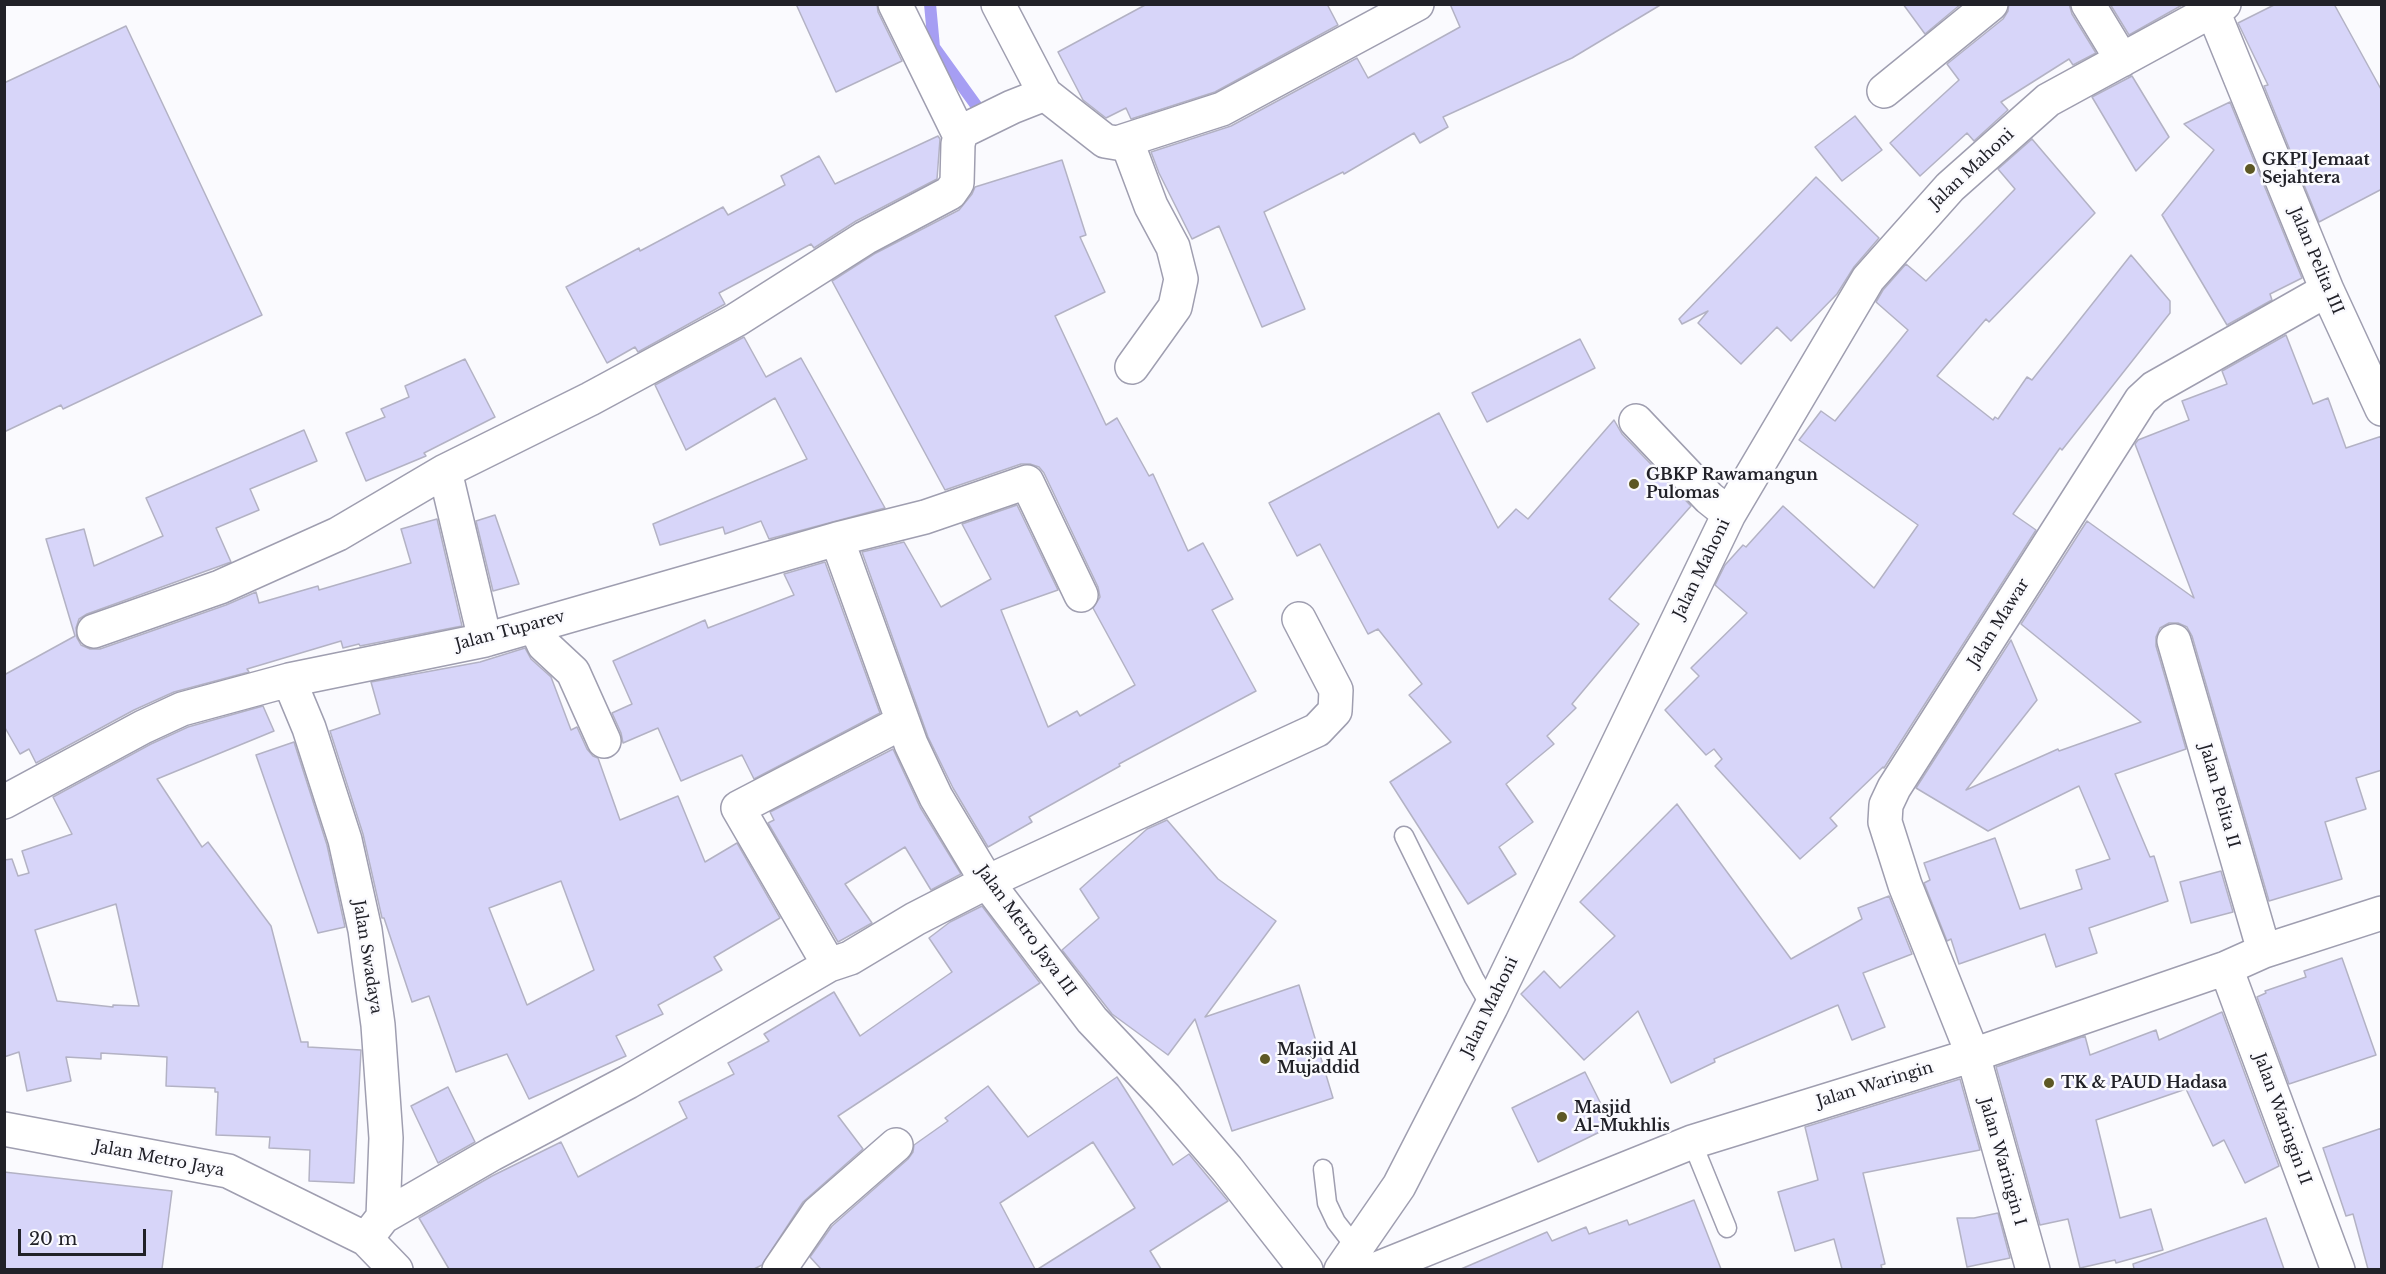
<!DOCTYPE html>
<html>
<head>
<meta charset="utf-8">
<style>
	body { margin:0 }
	#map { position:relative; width:2386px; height:1274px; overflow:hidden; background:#fafafe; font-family:"Libre Baskerville",serif }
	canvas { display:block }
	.frame { position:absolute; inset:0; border:6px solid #212128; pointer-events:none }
	.scale { position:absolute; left:18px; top:1229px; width:128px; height:27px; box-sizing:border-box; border:3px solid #212128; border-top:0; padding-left:8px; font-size:18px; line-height:21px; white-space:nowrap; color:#212128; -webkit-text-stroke:4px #fafafe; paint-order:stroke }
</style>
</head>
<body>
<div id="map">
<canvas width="2386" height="1274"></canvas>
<div class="frame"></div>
<div class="scale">20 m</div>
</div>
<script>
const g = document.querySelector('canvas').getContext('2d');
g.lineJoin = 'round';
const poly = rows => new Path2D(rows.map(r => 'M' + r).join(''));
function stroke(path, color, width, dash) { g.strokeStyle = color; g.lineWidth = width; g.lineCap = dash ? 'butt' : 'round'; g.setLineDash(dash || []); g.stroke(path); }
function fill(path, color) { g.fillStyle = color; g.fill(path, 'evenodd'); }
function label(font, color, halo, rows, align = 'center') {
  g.font = font + ' "Libre Baskerville",serif'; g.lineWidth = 5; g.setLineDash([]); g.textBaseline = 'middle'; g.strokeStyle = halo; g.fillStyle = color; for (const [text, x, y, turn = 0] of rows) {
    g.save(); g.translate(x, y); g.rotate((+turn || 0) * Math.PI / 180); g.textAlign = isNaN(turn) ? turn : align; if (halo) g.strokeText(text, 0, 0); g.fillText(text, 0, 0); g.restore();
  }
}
stroke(poly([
	[930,4,934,47,978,108]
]), '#a69ef3', 12);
const building = poly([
	[796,4,877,4,878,12,902,61,836,92,796,4],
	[1147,4,1327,4,1338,25,1215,92,1131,119,1126,108,1106,118,1083,100,1058,52,1147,4],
	[1450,4,1662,4,1572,58,1443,117,1448,127,1420,143,1414,133,1344,174,1343,172,1264,212,1305,309,1262,327,1219,226,1192,239,1159,173,1151,152,1231,126,1357,58,1368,78,1460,27,1450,4],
	[1903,4,1961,4,1925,34,1903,4],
	[2009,4,2069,4,2072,14,2096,53,2073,65,2069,59,2001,102,2008,110,1974,141,1967,133,1920,176,1890,143,1959,80,1947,64,2003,19,2008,11,2009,4],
	[2110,4,2184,4,2129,35,2110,4],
	[2276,4,2334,4,2382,91,2382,189,2319,222,2264,86,2268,85,2238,23,2276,4],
	[126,26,262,315,63,409,61,405,4,432,4,83,126,26],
	[2132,76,2169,137,2136,171,2092,97,2132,76],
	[2230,102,2302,278,2270,294,2272,300,2227,325,2162,215,2214,150,2184,124,2230,102],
	[1855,116,1882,150,1842,181,1815,147,1855,116],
	[938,136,940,139,937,179,856,221,814,248,811,244,719,293,725,304,638,352,635,347,607,363,566,287,639,248,640,251,723,207,728,215,785,185,781,176,819,156,835,184,938,136],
	[2032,139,2095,213,1989,322,1986,319,1937,376,1993,420,1995,417,1998,419,2027,377,2032,380,2131,255,2170,301,2170,313,2062,450,2060,448,2013,514,2036,530,1884,768,1883,767,1830,818,1837,826,1800,859,1715,766,1722,759,1714,749,1706,755,1665,710,1699,676,1691,668,1747,613,1715,585,1725,565,1743,545,1746,547,1783,506,1874,588,1918,525,1799,440,1821,411,1835,421,1908,330,1876,302,1883,290,1906,264,1926,281,2015,189,1998,169,2032,139],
	[1062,160,1086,235,1080,237,1105,292,1055,316,1106,425,1117,418,1149,476,1153,474,1188,551,1203,543,1233,599,1212,610,1256,691,1119,764,1120,766,1029,817,1032,822,988,847,953,788,928,737,862,552,904,542,941,607,991,579,962,524,1017,505,1058,590,1001,610,1048,727,1077,711,1080,716,1135,685,1093,608,1100,597,1098,587,1044,473,1039,467,1030,464,1021,464,945,490,832,281,874,254,959,210,972,194,975,187,1062,160],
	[1816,177,1879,238,1854,267,1837,294,1791,341,1777,327,1741,364,1698,323,1708,311,1682,324,1679,319,1816,177],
	[2286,335,2313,404,2328,398,2346,448,2382,436,2382,770,2356,778,2366,809,2325,822,2342,879,2269,901,2192,636,2187,627,2178,623,2169,623,2160,628,2156,637,2156,646,2186,749,2115,774,2150,857,2154,856,2168,901,2089,928,2097,953,2056,967,2045,934,1959,964,1951,939,1947,941,1924,883,1930,880,1924,863,1995,838,2020,909,2082,889,2076,870,2110,859,2079,786,1988,831,1916,788,2011,640,2037,700,1966,790,2058,749,2059,751,2141,722,2021,624,2087,521,2194,598,2135,444,2138,440,2189,420,2182,401,2227,384,2222,371,2286,335],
	[744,337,766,377,801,358,885,508,769,539,761,521,725,534,723,527,660,545,653,524,807,459,775,398,686,450,655,385,744,337],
	[1580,339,1595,368,1487,422,1472,393,1580,339],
	[465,359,495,417,424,453,426,456,366,481,346,433,385,417,381,409,409,397,405,386,465,359],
	[1439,413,1498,528,1516,509,1528,519,1614,420,1622,434,1691,506,1609,599,1639,624,1572,704,1576,708,1547,736,1554,744,1506,784,1533,822,1499,847,1516,874,1468,904,1390,782,1451,742,1409,695,1422,684,1378,629,1368,634,1320,544,1297,556,1269,503,1439,413],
	[304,430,317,461,250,489,259,510,216,528,231,562,87,614,79,619,76,628,77,638,81,645,90,649,100,649,226,605,256,592,259,603,318,586,319,590,411,563,401,529,437,519,462,626,360,646,359,644,343,648,341,641,247,669,249,672,174,692,134,710,36,763,29,749,20,754,4,726,4,675,75,636,46,539,84,529,94,566,163,536,146,498,304,430],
	[495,515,519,584,493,591,476,521,495,515],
	[825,562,880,713,754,779,742,755,681,781,658,728,623,743,621,733,612,713,632,704,613,661,705,620,708,628,794,595,784,574,825,562],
	[525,648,531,659,551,677,571,730,577,727,587,749,593,756,598,758,620,820,678,796,705,862,737,843,780,918,714,957,722,970,658,1005,663,1014,616,1036,626,1056,529,1099,507,1054,456,1072,429,996,412,1002,384,918,382,918,363,834,330,731,380,714,371,682,480,662,525,648],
	[561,881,594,970,527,1005,489,908,561,881],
	[263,706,274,731,157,779,202,847,208,842,271,926,301,1042,308,1042,308,1047,361,1050,354,1183,309,1181,310,1150,269,1148,270,1137,216,1135,218,1092,215,1092,215,1088,166,1086,167,1057,101,1053,101,1059,66,1057,71,1081,27,1091,19,1052,4,1057,4,860,12,859,18,876,29,873,22,851,72,834,53,797,151,744,188,727,263,706],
	[116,904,139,1006,113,1005,113,1007,57,1001,35,930,116,904],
	[294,742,327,845,345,927,318,933,256,755,294,742],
	[893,749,920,807,961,874,931,890,905,847,845,884,872,923,838,942,768,823,774,820,770,812,893,749],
	[1677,804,1791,959,1862,919,1858,908,1889,896,1912,954,1863,973,1885,1027,1852,1040,1838,1005,1714,1059,1715,1062,1671,1083,1638,1011,1584,1060,1521,994,1544,971,1560,988,1615,936,1580,902,1677,804],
	[1167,820,1218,879,1276,921,1205,1017,1299,985,1333,1098,1232,1131,1195,1019,1168,1055,1112,1014,1062,950,1099,918,1080,889,1147,829,1167,820],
	[2221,871,2233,912,2191,923,2180,882,2221,871],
	[982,906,1040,983,838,1116,863,1149,803,1202,762,1265,754,1269,449,1269,419,1218,492,1176,561,1142,578,1177,687,1118,679,1102,734,1074,728,1063,769,1041,764,1034,834,992,860,1036,952,972,929,938,950,922,982,906],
	[2342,958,2376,1055,2289,1084,2257,997,2266,993,2265,991,2306,977,2304,971,2342,958],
	[2222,1012,2279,1166,2245,1183,2224,1140,2213,1146,2186,1089,2096,1120,2120,1218,2151,1209,2163,1250,2116,1263,2115,1260,2080,1268,2068,1219,2040,1225,1996,1067,2085,1036,2090,1055,2156,1030,2159,1040,2222,1012],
	[1585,1072,1612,1126,1538,1162,1512,1108,1585,1072],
	[1117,1077,1173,1165,1189,1154,1228,1201,1150,1251,1161,1269,1038,1269,1135,1208,1093,1142,1000,1203,1035,1269,821,1269,810,1257,832,1226,908,1159,913,1152,914,1145,948,1121,945,1118,988,1086,1028,1137,1117,1077],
	[1960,1079,1980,1150,1863,1173,1885,1264,1881,1265,1882,1269,1842,1269,1834,1239,1795,1251,1778,1192,1818,1180,1805,1127,1960,1079],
	[448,1087,475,1142,438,1163,411,1106,448,1087],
	[2382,1128,2382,1269,2368,1269,2353,1214,2346,1216,2323,1148,2382,1128],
	[4,1172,172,1191,162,1269,4,1269,4,1172],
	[1694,1200,1721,1269,1461,1269,1547,1232,1552,1241,1586,1227,1589,1234,1627,1220,1629,1225,1694,1200],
	[1998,1213,2010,1258,1967,1267,1957,1218,1974,1218,1998,1213],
	[2266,1218,2284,1269,2134,1269,2133,1264,2266,1218]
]);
fill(building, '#d7d5f9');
stroke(building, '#b3b2c4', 1.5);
const service = poly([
	[1404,836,1474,978,1491,1007],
	[1692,1142,1727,1228],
	[1323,1169,1327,1203,1336,1222,1357,1249]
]);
const minor = poly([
	[895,4,960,136],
	[998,4,1045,94,1105,141,1117,143,1222,109,1417,4],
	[2088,4,2122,60],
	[2213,11,2327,290,2382,409],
	[1884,91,1991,4],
	[1127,142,1151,206,1173,247,1181,279,1175,307,1132,367],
	[1636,421,1709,498,1729,514],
	[445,471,485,640],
	[837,539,911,744,936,797,987,882,1092,1020,1165,1097,1227,1169,1306,1270],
	[535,626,544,645,573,672,604,741],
	[94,631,220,587,338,534,445,471,590,399,736,320,865,238,950,193,957,183,958,144,960,136,965,130,1012,107,1045,94],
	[2174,641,2264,951],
	[289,680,309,728,345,840,365,930,378,1025,386,1138,383,1217,366,1239],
	[4,802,143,727,182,709,289,680,485,640,837,539,925,517,1027,482,1081,595],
	[829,965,738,808,903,722],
	[2226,968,2338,1270],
	[4,1129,228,1171,366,1239,396,1270],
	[383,1217,492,1154,628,1082,829,965,850,958,915,919,987,882,1317,730,1335,711,1336,690,1299,619],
	[779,1270,818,1213,896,1145],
	[1341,1270,1399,1186,1491,1007,1729,514,1868,279,1950,187,2048,100,2224,4],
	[1374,1270,1692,1142,1973,1055,2226,968,2264,951,2382,913],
	[2033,1270,1973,1055,1905,885,1885,822,1886,805,1894,788,2141,400,2154,388,2327,290]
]);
stroke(service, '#9f9eb0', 21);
stroke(minor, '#9f9eb0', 36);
stroke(service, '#fff', 18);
stroke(minor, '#fff', 33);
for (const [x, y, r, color] of [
	[2250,169,6,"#5d5825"],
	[1634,484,6,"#5d5825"],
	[1265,1059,6,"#5d5825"],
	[2049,1083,6,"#5d5825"],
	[1562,1117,6,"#5d5825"]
]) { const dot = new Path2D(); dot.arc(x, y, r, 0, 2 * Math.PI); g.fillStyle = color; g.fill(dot); stroke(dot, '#fafafe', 2); }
label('bold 16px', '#212128', '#fafafe', [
	["GKPI Jemaat",2262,160],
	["Sejahtera",2262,178],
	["GBKP Rawamangun",1646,475],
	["Pulomas",1646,493],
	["Masjid Al",1277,1050],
	["Mujaddid",1277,1068],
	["TK & PAUD Hadasa",2061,1083],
	["Masjid",1574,1108],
	["Al-Mukhlis",1574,1126]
], 'left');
label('16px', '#212128', '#fafafe', [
	["Jalan Mahoni",1972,169,-43],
	["Jalan Pelita III",2316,261,67],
	["Jalan Mahoni",1702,569,-64],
	["Jalan Mawar",1999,623,-58],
	["Jalan Tuparev",510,631,-15],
	["Jalan Pelita II",2219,796,74],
	["Jalan Metro Jaya III",1026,931,54],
	["Jalan Swadaya",367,957,81],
	["Jalan Mahoni",1490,1007,-64],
	["Jalan Waringin",1875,1085,-17],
	["Jalan Waringin II",2282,1119,70],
	["Jalan Metro Jaya",159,1159,11],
	["Jalan Waringin I",2002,1162,74]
]);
</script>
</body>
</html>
